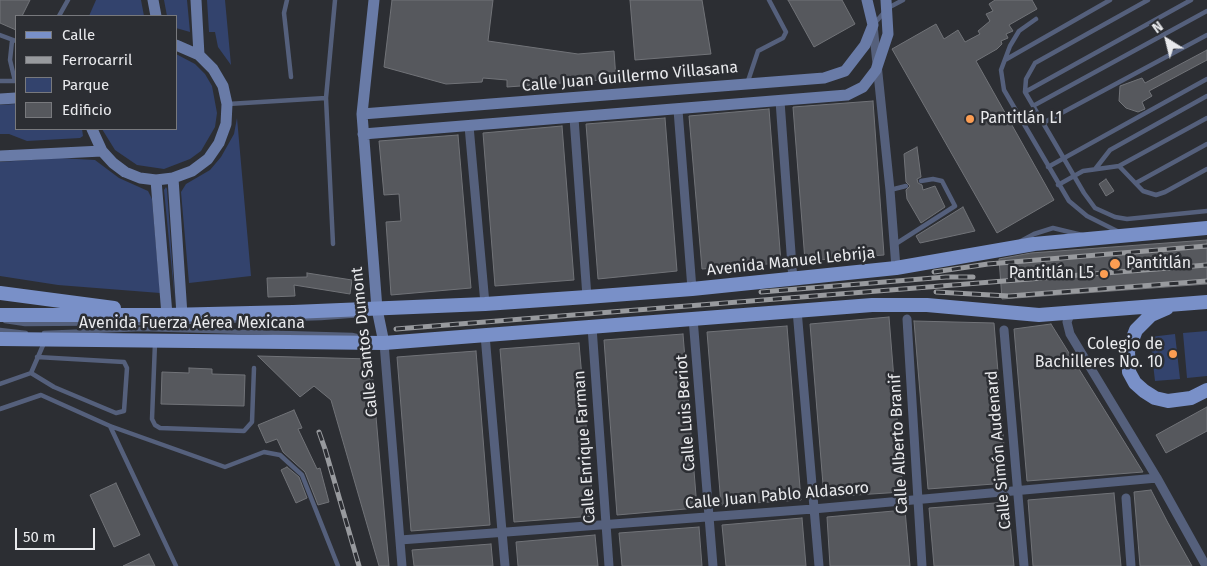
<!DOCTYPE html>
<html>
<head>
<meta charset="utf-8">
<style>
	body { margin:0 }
	#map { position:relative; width:1207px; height:566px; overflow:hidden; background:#2c2e33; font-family:"Fira Sans",sans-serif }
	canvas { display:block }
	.legend { position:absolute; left:15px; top:15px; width:162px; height:115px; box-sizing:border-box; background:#2c2e33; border:1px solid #78797d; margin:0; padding:6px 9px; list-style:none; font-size:15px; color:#e9eaed }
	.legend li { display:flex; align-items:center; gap:10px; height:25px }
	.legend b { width:25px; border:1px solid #78797d }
	.north { position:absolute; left:1142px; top:15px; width:50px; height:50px; -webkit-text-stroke:4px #2c2e33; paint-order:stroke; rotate:324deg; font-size:14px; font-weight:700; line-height:20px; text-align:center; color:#e9eaed }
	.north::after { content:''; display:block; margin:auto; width:18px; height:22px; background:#e9eaed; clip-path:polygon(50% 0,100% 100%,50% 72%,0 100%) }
	.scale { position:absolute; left:15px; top:528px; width:80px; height:22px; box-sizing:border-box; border:2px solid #e9eaed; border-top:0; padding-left:6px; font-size:15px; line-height:18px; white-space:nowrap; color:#e9eaed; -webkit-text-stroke:4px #2c2e33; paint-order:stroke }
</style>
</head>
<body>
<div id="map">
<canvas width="1207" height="566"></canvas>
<ul class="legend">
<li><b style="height:6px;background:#7990c8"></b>Calle</li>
<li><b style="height:6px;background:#989a9e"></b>Ferrocarril</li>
<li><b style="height:14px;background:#33436d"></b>Parque</li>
<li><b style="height:14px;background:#56585d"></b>Edificio</li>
</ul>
<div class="north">N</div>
<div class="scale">50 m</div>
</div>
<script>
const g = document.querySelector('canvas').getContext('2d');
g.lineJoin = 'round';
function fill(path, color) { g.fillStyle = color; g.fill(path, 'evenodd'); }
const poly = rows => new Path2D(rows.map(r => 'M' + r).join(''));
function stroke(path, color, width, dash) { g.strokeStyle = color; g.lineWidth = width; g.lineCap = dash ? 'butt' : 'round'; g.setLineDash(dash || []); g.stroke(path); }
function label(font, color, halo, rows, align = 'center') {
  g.font = font + ' "Fira Sans",sans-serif'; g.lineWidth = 5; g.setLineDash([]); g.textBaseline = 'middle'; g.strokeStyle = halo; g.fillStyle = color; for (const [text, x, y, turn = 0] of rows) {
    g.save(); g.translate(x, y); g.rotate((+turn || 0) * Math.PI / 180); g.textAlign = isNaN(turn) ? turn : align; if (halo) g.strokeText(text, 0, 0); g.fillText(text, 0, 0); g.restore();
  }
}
fill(poly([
	[96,0,141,0,144,16,89,16],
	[164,0,187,0,190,32,176,28,176,16,167,16],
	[207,0,225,0,231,65,218,47,215,32,209,32],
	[176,54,195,64,205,74,212,86,217,113,215,127,201,151,190,159,164,169,137,165,115,150,102,129,176,129],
	[16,104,16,129,82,129,83,136,80,138,27,141,9,134,0,134,0,105],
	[237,118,251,276,189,283,181,192,186,184,210,170,221,157,234,134],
	[59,158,95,160,119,178,148,191,152,199,160,293,58,285,0,276,0,162],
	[166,187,167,189,175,302,164,190],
	[1207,331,1207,376,1187,378,1183,333],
	[1175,334,1180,379,1155,381,1150,337]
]), '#33436d');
const building = poly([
	[0,0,30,0,22,16,16,16,16,30,0,23,0,0],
	[392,0,493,0,488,41,578,54,614,51,616,79,507,87,507,80,483,78,482,82,446,84,384,67,392,0],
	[630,0,702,0,711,54,635,60,630,0],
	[788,0,842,0,855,24,814,47,788,0],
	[995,0,1032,0,1037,9,1009,25,1013,31,1006,34,1008,38,1001,41,1002,44,997,49,976,61,1054,200,997,233,892,49,936,24,944,39,958,30,965,42,980,34,978,31,990,21,986,14,993,11,989,4,995,0],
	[1207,50,1207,60,1149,91,1152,96,1142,102,1145,109,1138,112,1126,108,1119,101,1120,86,1142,78,1145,83,1207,50],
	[873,101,884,255,805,261,793,107,873,101],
	[769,109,781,263,702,269,689,116,769,109],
	[665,118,677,271,598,279,586,124,665,118],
	[562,126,574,280,495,286,483,133,562,126],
	[458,135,471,288,391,295,386,222,401,221,399,194,384,195,379,141,458,135],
	[917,147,921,177,917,179,918,183,922,185,923,190,935,186,945,207,921,223,907,199,906,190,910,186,906,182,904,154,917,147],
	[1106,179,1114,191,1106,196,1099,184,1106,179],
	[963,207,975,231,920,243,916,236,963,207],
	[1207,240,1207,284,1002,299,999,259,1031,253,1207,240],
	[307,273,352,280,350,294,294,285,295,296,268,297,267,278,307,277,307,273],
	[889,317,903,492,824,497,810,324,889,317],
	[914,321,994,323,1007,483,928,489,914,321],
	[1051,324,1135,459,1143,472,1027,481,1014,329,1051,324],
	[787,326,801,500,721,505,707,332,787,326],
	[683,334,697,508,617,515,604,340,683,334],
	[579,343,594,516,514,522,500,349,579,343],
	[476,351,490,525,411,531,397,357,476,351],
	[258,356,371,359,389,566,379,566,331,400,314,386,300,397,258,356],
	[189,368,212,369,212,374,245,375,244,406,161,404,162,372,189,373,189,368],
	[1207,407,1207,431,1166,453,1156,435,1207,407],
	[294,410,302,428,298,429,317,469,320,468,329,502,318,505,305,472,283,452,277,439,266,443,258,425,294,410],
	[287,467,299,477,307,498,296,503,281,470,287,467],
	[116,483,140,535,114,547,90,495,116,483],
	[1151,490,1168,523,1192,566,1140,566,1134,492,1151,490],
	[1114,493,1121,566,1033,566,1028,500,1114,493],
	[1008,502,1014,566,934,566,929,508,1008,502],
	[905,510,910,566,830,566,827,517,905,510],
	[802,518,806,566,726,566,722,525,802,518],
	[699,527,702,566,622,566,619,533,699,527],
	[595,535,598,566,518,566,516,542,595,535],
	[491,544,493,566,414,566,412,550,491,544],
	[149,554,155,566,123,566,149,554]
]);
fill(building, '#56585d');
stroke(building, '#717378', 1);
stroke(poly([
	[287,0,284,13,291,77],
	[1148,0,1035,63,1026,79,1025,92,1084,193,1095,208,1115,217,1127,219,1207,211],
	[59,16,68,0],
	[1036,19,1019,31,1010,46,1001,70,1004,90,1069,201,1087,216,1119,232],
	[874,24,888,8,903,0],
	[0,35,16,41],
	[12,41,10,60,15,81],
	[1005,60,1110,0],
	[0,81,16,81],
	[747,84,758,51,783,38,786,32,769,0],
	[1025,92,1191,0],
	[326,98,333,244],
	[228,104,326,98,335,0],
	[1033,106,1207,11],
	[1043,123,1207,35],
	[1119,166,1207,118],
	[1048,167,1207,79],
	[1096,168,1110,150,1207,96],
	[1136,183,1207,144],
	[1058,185,1083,171,1119,166,1143,191,1156,195,1165,192,1207,169],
	[890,190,906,186],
	[1021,241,1034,234,1053,228,1082,235],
	[894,245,955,206,942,181,933,179,921,181],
	[5,321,25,324,147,323,321,318,361,315],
	[0,330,26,333],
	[44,333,142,329,352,335,361,337],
	[155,343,152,419,155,425,160,428,244,431,252,422,254,368],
	[31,373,54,387,104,408,116,413,124,411,127,368,124,362,37,357],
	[0,384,31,373,44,343],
	[0,409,41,395,110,426,225,467,264,452,280,455,302,475,338,566],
	[110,426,176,566]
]), '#55607c', 4.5);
stroke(poly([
	[873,25,890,190,896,268],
	[780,101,793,280],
	[678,110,692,289],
	[574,118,587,297],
	[469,126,485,304],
	[797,310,819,566],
	[1071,312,1067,322,1070,334,1157,478,1206,566],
	[693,318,713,566],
	[907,319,922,566],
	[592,327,609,566],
	[1004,330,1024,566],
	[485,335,505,566],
	[384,343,402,566],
	[1126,498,1131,566],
	[400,540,813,509,1157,478]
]), '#55607c', 9);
stroke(poly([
	[153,0,156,16],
	[196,0,199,55],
	[374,0,362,114,377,309,384,343],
	[0,99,16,98],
	[362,114,824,78,845,71,865,45,873,25,867,0],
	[92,129,102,151,113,163,125,172,140,178,156,180,173,178,192,171,208,159,219,143,226,124,227,104,223,86,213,69,199,55,176,45],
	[363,134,847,95,863,87,876,70,888,34,886,0],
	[0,156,102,151],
	[173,178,182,315],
	[156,180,167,315]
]), '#697ba7', 11);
stroke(poly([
	[0,293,114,308],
	[1167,308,1151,315,1136,330,1128,351,1129,372,1135,383,1144,391,1155,398,1168,401,1191,398,1207,390],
	[0,315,167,315,293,312,485,304,587,297,692,289,896,268,1034,244,1207,228],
	[0,339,384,343,872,305,927,305,1039,315,1207,302]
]), '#7990c8', 14);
const rail = poly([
	[934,272,988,264,1207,246],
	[761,292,946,277,973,277],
	[936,292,1009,296,1207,281],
	[396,329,1207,265],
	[319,432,325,449,359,566]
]);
stroke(rail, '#989a9e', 5);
stroke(rail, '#2c2e33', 3, [9]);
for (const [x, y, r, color] of [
	[970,119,5,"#fc9d52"],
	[1115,264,6,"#fc9d52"],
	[1104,274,5,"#fc9d52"],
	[1173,354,5,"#fc9d52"]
]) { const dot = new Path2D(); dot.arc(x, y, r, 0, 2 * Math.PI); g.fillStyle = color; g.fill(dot); stroke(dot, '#2c2e33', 2); }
label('16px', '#e9eaed', '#2c2e33', [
	["Calle Juan Guillermo Villasana",630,77,-5],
	["Avenida Manuel Lebrija",791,262,-6],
	["Avenida Fuerza Aérea Mexicana",192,324],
	["Calle Santos Dumont",365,342,-96],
	["Calle Luis Beriot",686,413,-94],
	["Calle Alberto Branif",899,444,-93],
	["Calle Enrique Farman",585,447,-94],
	["Calle Simón Audenard",999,450,-95],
	["Calle Juan Pablo Aldasoro",777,496,-5]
]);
label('16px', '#e9eaed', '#2c2e33', [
	["Pantitlán L1",980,119],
	["Pantitlán",1126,264],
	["Pantitlán L5",1094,274,"right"],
	["Colegio de",1163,345,"right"],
	["Bachilleres No. 10",1163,363,"right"]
], 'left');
</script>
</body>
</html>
